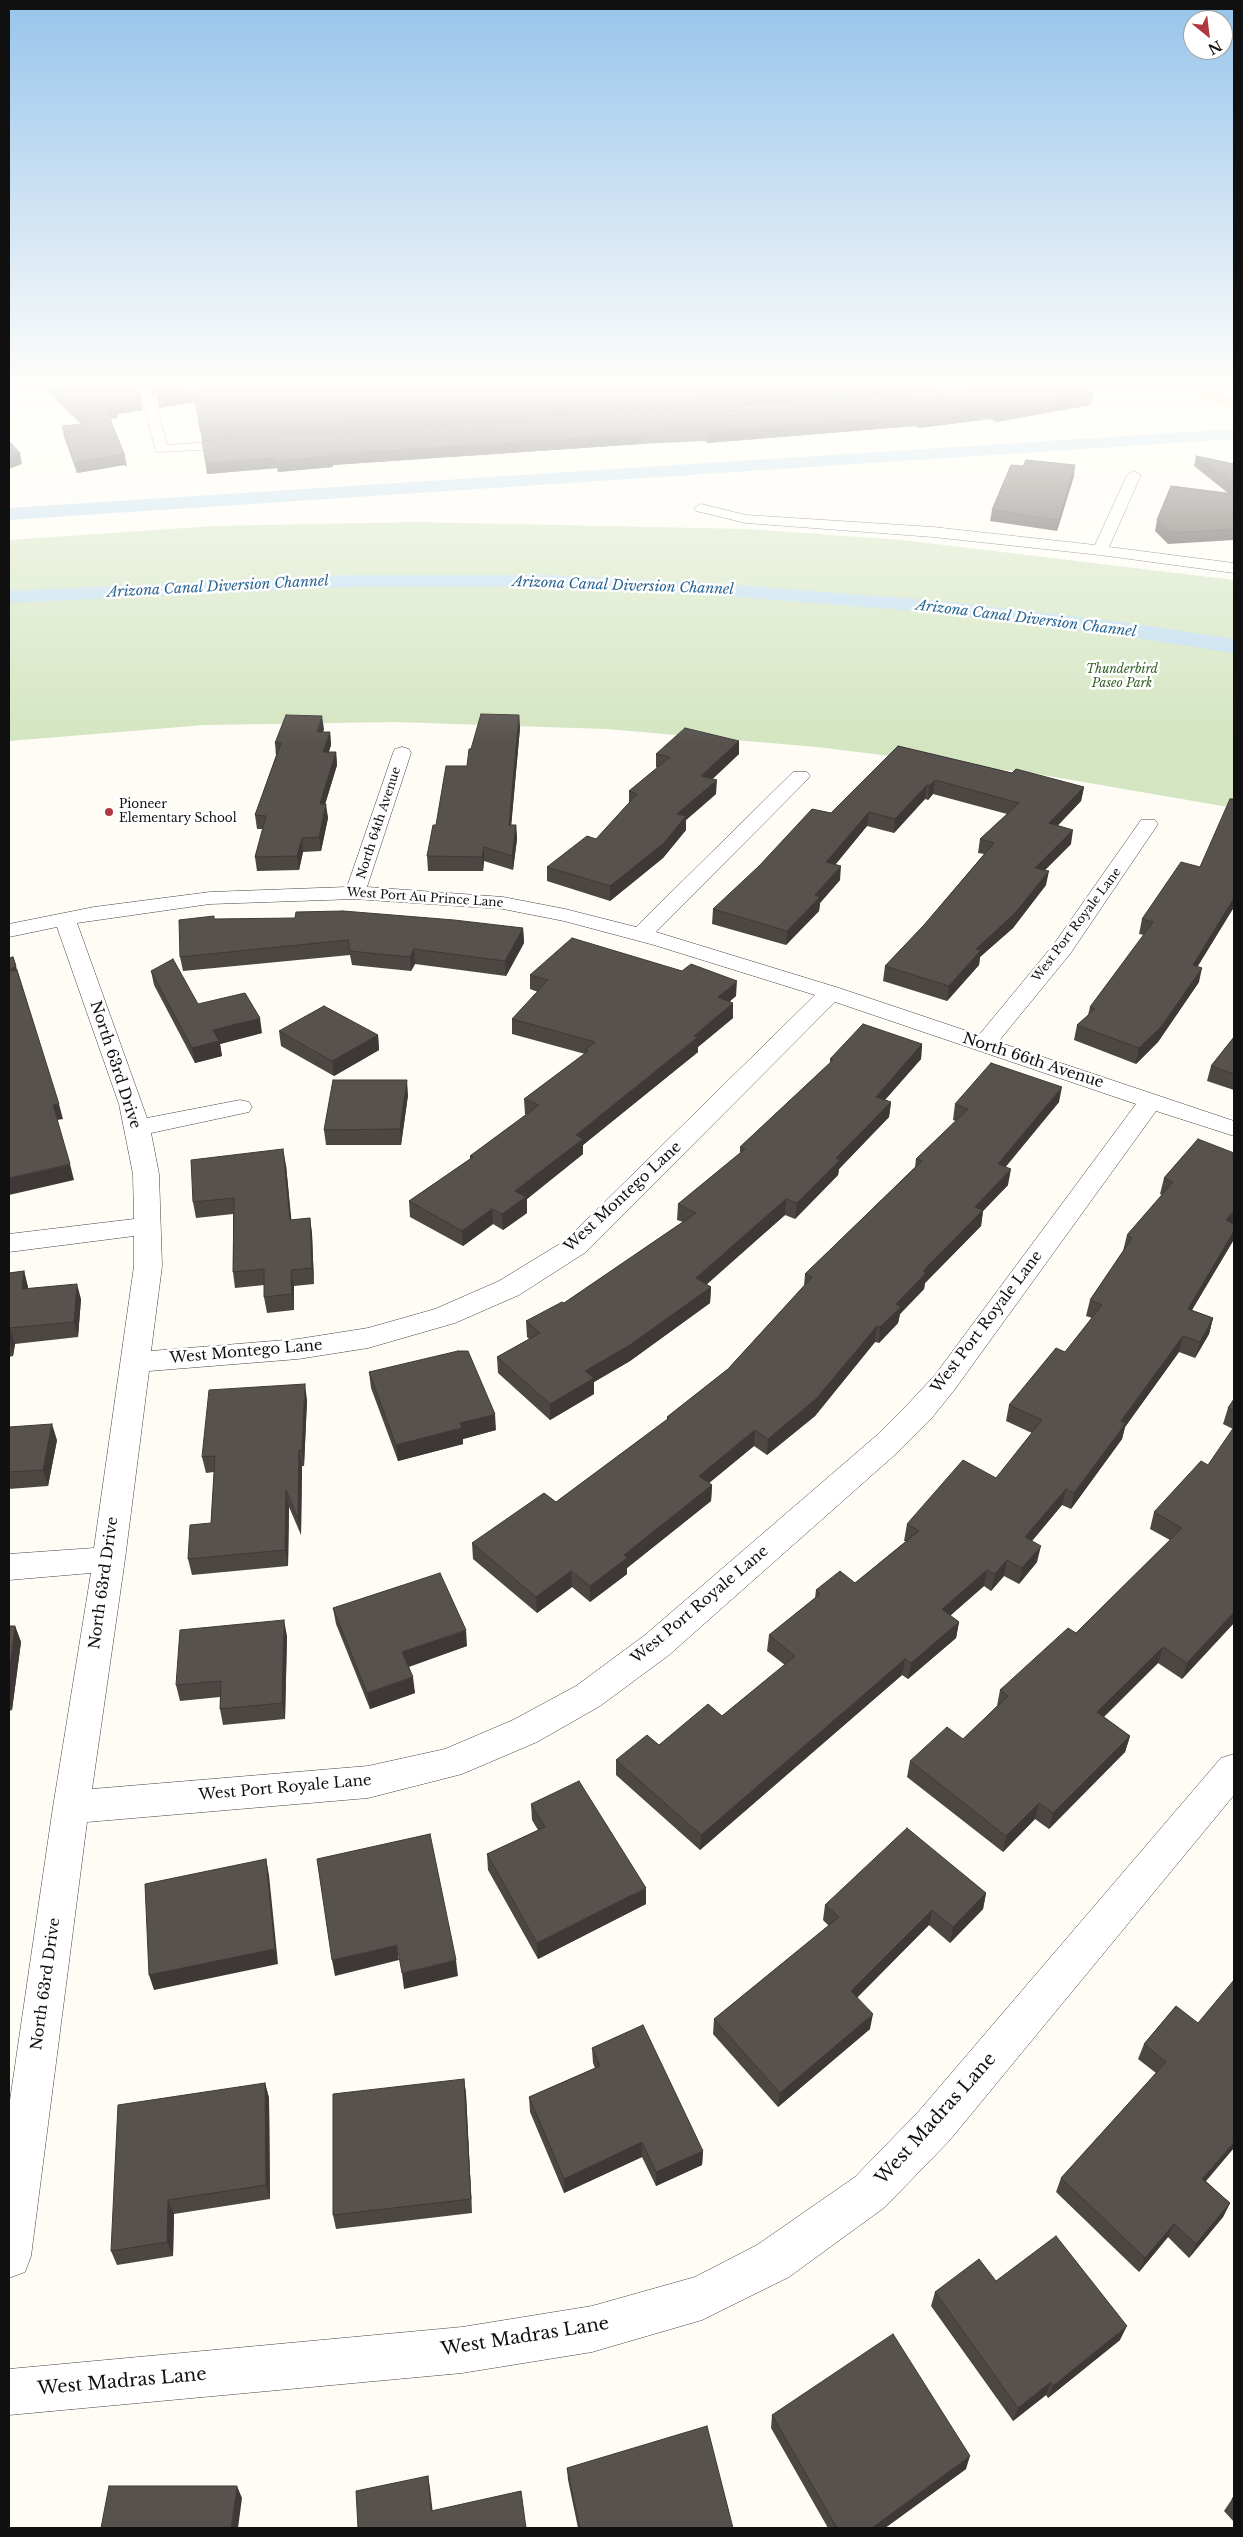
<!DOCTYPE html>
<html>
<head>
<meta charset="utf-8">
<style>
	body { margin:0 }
	#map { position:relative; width:1243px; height:2537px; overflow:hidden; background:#fefcf5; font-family:"Libre Baskerville",serif }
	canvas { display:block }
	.frame { position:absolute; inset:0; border:10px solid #101010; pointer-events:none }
	.north { position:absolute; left:1183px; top:10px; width:50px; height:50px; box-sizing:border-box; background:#fff; border:1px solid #9f9f9f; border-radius:50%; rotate:151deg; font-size:14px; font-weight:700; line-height:20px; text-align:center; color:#101010 }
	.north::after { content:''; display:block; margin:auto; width:18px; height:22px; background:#af393e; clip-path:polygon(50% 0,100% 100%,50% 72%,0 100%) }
</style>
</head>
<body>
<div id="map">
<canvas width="1243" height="2537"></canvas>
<div class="frame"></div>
<div class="north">N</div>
</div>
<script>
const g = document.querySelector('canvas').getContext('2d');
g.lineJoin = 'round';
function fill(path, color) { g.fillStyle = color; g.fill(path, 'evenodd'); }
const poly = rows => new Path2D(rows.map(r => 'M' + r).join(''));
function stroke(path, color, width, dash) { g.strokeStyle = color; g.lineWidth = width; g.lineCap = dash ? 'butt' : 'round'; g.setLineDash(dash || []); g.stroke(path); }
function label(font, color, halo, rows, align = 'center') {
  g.font = font + ' "Libre Baskerville",serif'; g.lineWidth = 5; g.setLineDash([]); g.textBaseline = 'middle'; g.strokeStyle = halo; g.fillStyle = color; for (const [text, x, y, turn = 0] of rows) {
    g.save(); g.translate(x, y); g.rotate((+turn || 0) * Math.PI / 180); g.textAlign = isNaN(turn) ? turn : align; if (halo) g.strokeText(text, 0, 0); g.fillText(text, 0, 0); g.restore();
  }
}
fill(poly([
	[416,522,748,529,903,540,1234,580,1234,808,1037,774,817,747,606,729,396,722,205,725,9,741,9,540,214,526]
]), '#d4e5c1');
fill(poly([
	[1234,429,1234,439,9,520,9,508,1234,429],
	[351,575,547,575,723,584,942,601,1130,623,1234,639,1234,653,1130,637,942,613,723,596,547,587,351,587,9,603,9,591,351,575]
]), '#bfddef');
const minor = poly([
	[128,388,142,388,155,401,167,445,241,440,248,444,241,448,156,452,143,402,128,388],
	[1134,471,1141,475,1109,547,1234,563,1234,573,1100,555,933,537,746,523,696,511,694,508,701,504,746,515,933,527,1095,545,1127,475,1134,471],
	[402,747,409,749,411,753,367,887,503,897,565,909,636,927,793,772,807,772,810,776,807,780,656,932,839,988,979,1035,1054,944,1141,820,1155,820,1158,824,1070,954,998,1042,1234,1121,1234,1136,1156,1111,955,1389,931,1419,898,1452,669,1655,600,1706,537,1742,462,1774,368,1798,87,1822,31,2256,25,2272,9,2278,9,2107,53,1807,91,1573,9,1580,9,1554,94,1548,134,1266,134,1236,9,1252,9,1234,134,1219,133,1174,119,1104,57,927,9,937,9,924,94,907,210,892,347,887,393,753,395,749,402,747],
	[355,899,503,909,564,921,654,945,815,995,566,1240,499,1281,435,1309,368,1328,298,1339,151,1351,162,1266,159,1174,151,1133,249,1112,252,1107,249,1102,240,1100,147,1118,77,923,210,904,355,899],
	[835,1002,1136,1104,935,1375,909,1403,876,1436,645,1635,576,1686,513,1720,445,1749,368,1766,92,1789,125,1559,149,1371,298,1359,368,1348,455,1323,519,1295,586,1252,835,1002],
	[1234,1754,1234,1795,949,2141,885,2207,789,2277,702,2320,592,2352,462,2373,9,2415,9,2369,462,2327,592,2306,695,2277,757,2245,855,2177,919,2111,1221,1758,1234,1754]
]);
const major = poly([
	[1184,388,1201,388,1234,401,1234,410,1184,388]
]);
stroke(minor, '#434343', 1);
stroke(major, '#212121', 1);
fill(minor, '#fff');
fill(major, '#e7ce7b');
fill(poly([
	[43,388,135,388,143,410,118,414,118,418,110,419,125,456,127,467,124,465,77,473,64,437,62,426,81,424],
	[144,388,194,388,153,395],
	[201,388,961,388,901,397,853,401,202,441,195,402,159,408,157,395],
	[1093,394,1091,405,996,422,990,419,918,428,915,426,707,443,705,441,641,444,333,465,333,467,278,472,277,468,207,474,202,441,854,402,902,398],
	[1196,456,1234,464,1234,540,1168,544,1155,531,1157,520,1228,493,1194,466],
	[1074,476,1057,531,990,521,992,510],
	[519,715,520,728,511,825,516,825,517,839,513,870,484,861,483,871,428,871,427,856,436,825,467,766,471,749],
	[324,729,323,732,330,732,331,745,329,752,336,752,337,765,325,804,328,818,321,851,303,852,299,870,257,871,255,857,263,829,257,829,255,815,276,756,275,743],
	[739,741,739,754,712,779,716,794,686,820,686,830,663,858,610,901,547,881,547,867,596,839,629,803,629,791,657,768,656,767,656,754],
	[898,746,1012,773,1084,787,1081,801,1058,825,1071,844,1045,870,1046,885,1013,928,980,957,979,965,947,1001,883,981,885,966,924,925,984,854,978,853,980,839,1007,814,933,794,928,800,925,799,894,833,867,826,835,865,840,880,820,903,819,911,786,945,712,924,713,909,831,813],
	[1234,799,1234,907,1198,966,1199,982,1158,1042,1136,1064,1074,1040,1077,1025,1088,1015,1090,1007,1144,935,1139,934,1142,919,1200,867],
	[215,919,523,928,524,943,506,976,415,964,411,971,352,965,350,955,183,971,180,957],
	[151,971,198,1004,262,1033,220,1044,222,1056,195,1063,154,985],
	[530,975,736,996,730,1001,733,1018,698,1047,698,1052,583,1145,583,1154,527,1199,527,1213,503,1230,493,1224,463,1246,410,1217,409,1201,470,1159,470,1156,526,1115,525,1114,524,1099,585,1054,512,1034,512,1019,538,992,530,989],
	[279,1031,378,1035,379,1050,334,1076,281,1046],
	[1234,1037,1234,1090,1207,1081,1211,1066],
	[922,1044,921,1059,885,1100,891,1102,889,1117,839,1169,838,1175,795,1219,785,1215,706,1284,711,1287,710,1303,630,1361,594,1382,594,1394,550,1420,498,1373,497,1357,529,1339,527,1337,526,1321,564,1303,683,1222,677,1220,678,1204,740,1153,740,1147,830,1063,830,1059],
	[408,1095,401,1145,326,1145,324,1130],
	[1059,1102,1005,1167,1008,1185,983,1211,981,1226,925,1283,924,1289,900,1314,898,1323,879,1343,875,1342,815,1416,767,1455,754,1446,709,1483,712,1485,711,1501,627,1568,627,1574,590,1602,572,1587,537,1613,473,1559,472,1543,556,1502,667,1420,667,1417,728,1369,804,1286,805,1274,915,1167,916,1159,956,1121,953,1120,955,1104],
	[1198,1139,1234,1221,1232,1223,1234,1224,1234,1237,1233,1241,1192,1310,1213,1318,1209,1334,1195,1358,1179,1352,1125,1427,1122,1439,1071,1509,1062,1505,1032,1541,1037,1562,1019,1584,1004,1576,991,1591,984,1586,950,1616,959,1622,956,1638,908,1679,902,1675,700,1850,616,1775,616,1760,659,1745,722,1716,785,1665,767,1651,769,1635,815,1598,816,1590,855,1583,906,1541,904,1541,907,1524,996,1478,1032,1433,1006,1421,1009,1405,1065,1352,1092,1318,1086,1316,1090,1300,1123,1251,1127,1235,1162,1195,1160,1194,1164,1178],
	[286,1165,291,1220,310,1218,312,1234,314,1284,294,1286,294,1310,267,1313,264,1297,264,1285,235,1288,233,1272,233,1214,196,1218,193,1202],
	[24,1271,28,1288,81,1299,78,1337,15,1344,13,1356,9,1357,9,1273],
	[369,1372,496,1430,463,1439,463,1444,398,1461,371,1388],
	[1234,1399,1234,1623,1182,1679,1158,1663,1104,1717,1130,1736,1125,1752,1049,1829,1035,1819,1003,1852,907,1777,910,1761,963,1739,997,1706,1000,1690,1076,1633,1170,1540,1150,1529,1154,1512,1208,1465,1233,1429,1223,1424,1228,1408],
	[307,1400,304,1466,302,1466,301,1535,289,1507,288,1566,192,1575,188,1559,211,1523,214,1472,206,1473,202,1457],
	[9,1427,57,1440,48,1486,9,1489],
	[333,1608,467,1646,409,1667,415,1693,370,1709,336,1624],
	[9,1626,15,1626,21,1642,12,1710,9,1711],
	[287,1636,285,1719,223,1725,220,1709,220,1697,180,1701,176,1685],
	[531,1804,646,1904,538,1959,488,1870,487,1854,538,1830,532,1820],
	[986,1893,983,1909,950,1943,929,1925,857,1998,870,2029,778,2107,713,2034,714,2019,829,1926,823,1920,825,1905],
	[1176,2006,1206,2181,1230,2203,1223,2217,1189,2258,1168,2237,1139,2272,1056,2192,1061,2178,1156,2073,1138,2059,1144,2044],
	[592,2048,703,2151,702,2165,656,2186,642,2157,564,2193,530,2112,529,2097,595,2068,593,2063],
	[464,2079,466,2094,472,2213,336,2229,333,2215],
	[265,2083,269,2098,270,2199,174,2214,173,2256,117,2265,111,2251],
	[996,2281,1120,2340,1048,2398,1046,2395,1013,2421,931,2306,935,2292],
	[772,2415,966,2469,885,2528,828,2528,771,2428],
	[567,2468,733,2528,578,2528,568,2480],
	[1234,2496,1234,2522,1224,2511]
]), '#4c4743');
fill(poly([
	[152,388,194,388,153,395],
	[885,388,961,388,901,397,853,401,854,391],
	[194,391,195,402,159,408,157,397],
	[1093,394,1091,405,996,422,997,411],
	[141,400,143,410,118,414,118,418,107,420,106,409,113,404],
	[991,408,990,419,918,428,919,418],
	[916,416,915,426,707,443,708,432],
	[641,434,641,444,333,465,333,467,278,472,277,460,331,454],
	[20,453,22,464,9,469,9,457],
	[122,454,124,465,77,473,75,462],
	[276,457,277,468,207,474,206,463],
	[1075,465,1074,476,1057,531,1059,520],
	[519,715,520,728,510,839,509,825],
	[322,716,324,729,318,745,317,732],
	[330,732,331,745,324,765,323,752],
	[739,741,739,754,701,790,701,776],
	[336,752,337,765,321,818,320,804],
	[717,780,716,794,686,820,686,830,663,858,610,901,610,886,677,814],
	[935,780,933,794,928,800,929,786],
	[927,785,925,799,894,833,895,819],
	[1084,787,1081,801,1047,837,1049,823],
	[326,804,328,818,321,851,319,837],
	[869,812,867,826,825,877,826,862],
	[516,825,517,839,513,870,512,856],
	[1073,830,1071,844,1033,882,1035,868],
	[302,838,303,852,299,870,297,856],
	[484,847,484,861,483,871,482,857],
	[841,866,840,880,820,903,819,911,786,945,787,931,815,895],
	[1049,871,1046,885,1013,928,980,957,979,965,947,1001,949,986,976,949],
	[1234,898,1234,907,1189,980,1193,965],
	[523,928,524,943,506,976,505,961],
	[414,949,415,964,411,971,410,957],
	[16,966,20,981,9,987,9,970],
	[1202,968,1199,982,1158,1042,1136,1064,1139,1048],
	[737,981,736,996,717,1012,718,997],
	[733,1003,733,1018,698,1047,698,1052,583,1145,583,1154,527,1199,527,1213,503,1230,502,1214,515,1191,576,1135],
	[260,1018,262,1033,220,1044,222,1056,195,1063,192,1048,213,1030],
	[378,1035,379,1050,334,1076,332,1061],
	[922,1044,921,1059,874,1112,876,1097],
	[407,1080,408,1095,401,1145,400,1129],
	[1062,1087,1059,1102,995,1180,998,1164],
	[891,1102,889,1117,839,1169,838,1175,795,1219,797,1203,836,1158],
	[59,1104,63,1119,57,1120,53,1105],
	[283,1149,286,1165,293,1236,290,1220],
	[70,1164,74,1180,9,1195,9,1178],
	[1011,1169,1008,1185,983,1211,981,1226,925,1283,924,1289,900,1314,898,1323,879,1343,880,1327,896,1304,975,1207],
	[786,1199,785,1215,696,1294,696,1278],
	[492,1209,493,1224,463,1246,462,1231],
	[1234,1210,1234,1221,1222,1236,1226,1220],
	[310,1218,312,1234,314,1284,312,1268],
	[1234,1231,1234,1237,1233,1241,1183,1325,1188,1309],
	[291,1270,294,1286,294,1310,292,1294],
	[24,1271,28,1287,26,1305,22,1289],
	[77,1284,81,1299,78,1337,74,1322],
	[711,1287,710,1303,630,1361,594,1382,594,1394,550,1420,550,1404,585,1371],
	[1213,1318,1209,1334,1195,1358,1200,1342],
	[877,1326,875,1342,815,1416,767,1455,768,1439],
	[10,1328,15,1344,13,1356,9,1340],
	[1183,1336,1179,1352,1125,1427,1122,1439,1071,1509,1074,1493,1121,1421],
	[305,1384,307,1400,304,1466,302,1450],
	[495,1414,496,1430,463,1439,463,1444,398,1461,396,1445,460,1423],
	[52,1424,57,1440,48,1486,43,1470],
	[755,1430,754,1446,698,1492,699,1476],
	[299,1450,302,1466,301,1535,298,1519],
	[712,1485,711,1501,627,1568,627,1574,590,1602,590,1586,624,1555],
	[1066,1489,1062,1505,1021,1554,1025,1537],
	[286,1490,289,1507,288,1566,285,1550],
	[1041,1546,1037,1562,1019,1584,1022,1568],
	[1007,1560,1004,1576,991,1591,995,1574],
	[987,1570,984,1586,939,1625,942,1609],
	[571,1571,572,1587,537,1613,536,1597],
	[1234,1612,1234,1623,1182,1679,1187,1663],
	[284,1620,287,1636,285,1719,282,1703],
	[959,1622,956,1638,908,1679,911,1663],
	[15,1626,21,1642,12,1710,9,1700,9,1678],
	[466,1630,467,1646,404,1668,402,1652],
	[1163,1647,1158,1663,1092,1728,1097,1712],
	[905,1659,902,1675,700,1850,701,1835],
	[413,1677,415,1693,370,1709,367,1693],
	[1130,1736,1125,1752,1049,1829,1053,1813],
	[1039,1803,1035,1819,1003,1852,1006,1836],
	[266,1859,269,1875,278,1964,154,1990,149,1975],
	[646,1888,646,1904,538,1959,537,1943],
	[986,1893,983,1909,950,1943,953,1927],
	[932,1910,929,1925,848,2006,851,1991],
	[397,1945,399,1960,335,1976,332,1960],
	[456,1960,458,1976,404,1989,402,1973],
	[873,2014,870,2029,778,2107,780,2093],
	[464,2079,466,2094,472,2213,471,2199],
	[265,2083,269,2098,270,2199,266,2185],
	[642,2142,642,2157,564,2193,564,2179],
	[1234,2142,1234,2148,1196,2193,1202,2179],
	[703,2151,702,2165,656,2186,656,2172],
	[168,2200,174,2214,173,2256,167,2242],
	[1230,2203,1223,2217,1189,2258,1196,2244],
	[1174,2224,1168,2237,1139,2272,1145,2258],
	[1127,2326,1120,2340,1048,2398,1053,2386],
	[1051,2382,1046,2395,1013,2421,1018,2408],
	[970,2456,966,2469,885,2528,872,2528],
	[428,2476,430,2488,434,2523,431,2511],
	[237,2486,242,2498,238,2528,231,2528]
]), '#3e3937');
const building = poly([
	[52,388,135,388,140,393,141,400,113,404,117,407,106,409,125,456,122,454,75,462,62,426,90,423,52,388],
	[201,388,885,388,854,391,200,430,194,391,157,397,157,395,201,388],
	[972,388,1091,388,1093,394,997,411,991,408,919,418,916,416,708,432,706,430,641,434,331,454,332,456,277,460,276,457,206,463,202,441,854,402,902,398,972,388],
	[9,441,20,453,9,457,9,441],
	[1196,456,1234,464,1234,484,1196,456],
	[1026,460,1075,465,1059,520,992,510,1011,465,1023,466,1026,460],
	[1171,486,1234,494,1234,529,1171,533,1157,520,1171,486],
	[481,714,519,715,509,825,516,825,512,856,484,847,482,857,427,856,433,825,436,825,446,766,467,766,469,749,471,749,481,714],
	[286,715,322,716,317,732,330,732,323,752,336,752,320,804,326,804,319,837,302,838,297,856,255,857,266,816,255,815,281,743,275,743,286,715],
	[685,728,739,741,701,776,717,780,677,814,686,816,663,844,610,886,547,867,587,836,596,839,637,794,629,791,670,757,656,754,685,728],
	[898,746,1012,773,1016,769,1084,787,1049,823,1073,830,1035,868,1049,871,1015,913,976,949,981,950,949,986,885,966,924,925,994,843,980,839,1019,803,935,780,929,786,927,785,895,819,869,812,826,862,841,866,815,895,820,897,787,931,713,909,759,866,812,809,831,813,898,746],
	[1230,799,1234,799,1234,898,1193,965,1202,968,1161,1027,1139,1048,1077,1025,1095,1009,1090,1007,1153,922,1142,919,1181,862,1200,867,1230,799],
	[343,911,454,920,523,928,505,961,414,949,410,957,350,951,348,940,180,957,179,920,214,916,214,919,295,918,296,912,343,911],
	[572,938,682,971,691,964,737,981,718,997,733,1003,694,1036,698,1037,576,1135,583,1139,515,1191,526,1197,502,1214,492,1209,462,1231,409,1201,473,1157,470,1156,539,1105,524,1099,588,1051,585,1050,595,1042,512,1019,548,980,530,975,572,938],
	[13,957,16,966,9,970,9,958,13,957],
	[173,959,198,1004,245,993,260,1018,213,1030,219,1041,192,1048,151,971,173,959],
	[17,970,59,1104,53,1105,70,1164,9,1178,9,971,17,970],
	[324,1006,378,1035,332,1061,279,1031,324,1006],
	[863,1024,922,1044,876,1097,891,1102,836,1158,840,1160,797,1203,786,1199,696,1278,711,1287,630,1345,585,1371,594,1378,550,1404,497,1357,540,1333,526,1321,562,1302,564,1303,696,1213,678,1204,745,1149,740,1147,833,1060,830,1059,863,1024],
	[1234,1037,1234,1074,1211,1066,1234,1037],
	[991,1063,1062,1087,998,1164,1011,1169,975,1207,983,1210,923,1271,926,1273,896,1304,901,1307,880,1327,877,1326,816,1399,768,1439,755,1430,699,1476,712,1485,624,1555,627,1558,590,1586,571,1571,536,1597,472,1543,544,1493,556,1502,669,1418,667,1417,728,1369,812,1277,805,1274,922,1161,916,1159,968,1109,955,1104,991,1063],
	[333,1080,407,1080,400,1129,324,1130,333,1080],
	[1198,1139,1234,1153,1234,1210,1226,1220,1234,1224,1234,1231,1188,1309,1213,1318,1200,1342,1183,1336,1121,1421,1126,1423,1074,1493,1066,1489,1025,1537,1041,1546,1022,1568,1007,1560,995,1574,987,1570,942,1609,959,1622,911,1663,905,1659,701,1835,616,1760,647,1735,659,1745,708,1704,722,1716,795,1656,769,1635,820,1594,816,1590,840,1571,855,1583,919,1531,907,1524,963,1460,996,1478,1042,1420,1009,1405,1056,1348,1065,1352,1102,1305,1090,1300,1132,1238,1127,1235,1173,1182,1164,1178,1198,1139],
	[283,1149,290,1220,310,1218,312,1268,291,1270,292,1294,264,1297,264,1269,233,1272,234,1198,193,1202,191,1160,283,1149],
	[24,1271,22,1289,77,1284,74,1322,10,1328,9,1340,9,1273,24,1271],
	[458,1351,468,1351,495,1414,460,1423,462,1428,396,1445,369,1372,458,1351],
	[305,1384,302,1450,299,1450,298,1519,286,1490,285,1550,188,1559,190,1525,211,1523,215,1456,202,1457,209,1390,305,1384],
	[1234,1399,1234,1411,1228,1408,1234,1399],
	[52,1424,43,1470,9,1472,9,1427,52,1424],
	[1234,1427,1234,1612,1187,1663,1163,1647,1097,1712,1130,1736,1053,1813,1039,1803,1006,1836,910,1761,947,1727,963,1739,1008,1696,1000,1690,1068,1628,1076,1633,1182,1528,1154,1512,1201,1461,1208,1465,1234,1427],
	[440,1573,466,1630,402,1652,413,1677,367,1693,333,1608,440,1573],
	[284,1620,282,1703,220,1709,221,1681,176,1685,180,1630,284,1620],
	[9,1626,15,1626,9,1678,9,1626],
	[579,1781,646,1888,537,1943,487,1854,545,1827,531,1804,579,1781],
	[907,1828,986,1893,953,1927,932,1910,851,1991,873,2014,780,2093,714,2019,839,1917,825,1905,907,1828],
	[430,1834,456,1960,402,1973,397,1945,332,1960,317,1859,430,1834],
	[266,1859,275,1949,149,1975,145,1884,266,1859],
	[1234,1980,1234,2142,1202,2179,1230,2203,1196,2244,1174,2224,1145,2258,1061,2178,1166,2062,1144,2044,1176,2006,1198,2023,1234,1980],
	[643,2025,703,2151,656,2172,642,2142,564,2179,529,2097,600,2066,592,2048,643,2025],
	[464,2079,471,2199,333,2215,333,2094,464,2079],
	[265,2083,266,2185,168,2200,167,2242,111,2251,118,2105,265,2083],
	[1056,2236,1127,2326,1053,2386,1051,2382,1018,2408,935,2292,979,2259,996,2281,1056,2236],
	[893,2334,970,2456,872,2528,837,2528,772,2415,893,2334],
	[707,2426,733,2528,580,2528,567,2468,707,2426],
	[428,2476,431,2511,521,2491,526,2528,358,2528,356,2491,428,2476],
	[109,2486,237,2486,231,2528,101,2528,109,2486],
	[1234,2496,1234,2502,1232,2499,1234,2496]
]);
fill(building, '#58524e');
stroke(building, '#3e3937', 1);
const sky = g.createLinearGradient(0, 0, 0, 743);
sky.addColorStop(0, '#97c4eb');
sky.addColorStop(0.52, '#fffefa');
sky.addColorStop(1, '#fffefa00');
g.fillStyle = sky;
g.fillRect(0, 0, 1243, 743);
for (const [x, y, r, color] of [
	[109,812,5,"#af393e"]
]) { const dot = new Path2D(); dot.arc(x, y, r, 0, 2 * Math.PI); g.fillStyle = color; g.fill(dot); stroke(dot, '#fff', 2); }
label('italic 12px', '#336128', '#fff', [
	["Thunderbird",1122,670],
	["Paseo Park",1122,684]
]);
label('12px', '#101010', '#fff', [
	["Pioneer",119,805],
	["Elementary School",119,819]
], 'left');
label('12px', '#101010', '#fff', [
	["North 64th Avenue",379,823,-72],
	["West Port Au Prince Lane",425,898,4],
	["West Port Royale Lane",1077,925,-53]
]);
label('italic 14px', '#286493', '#fff', [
	["Arizona Canal Diversion Channel",623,586,2],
	["Arizona Canal Diversion Channel",218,587,-3],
	["Arizona Canal Diversion Channel",1026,619,7]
]);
label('15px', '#101010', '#fff', [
	["North 66th Avenue",1033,1061,18],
	["North 63rd Drive",115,1065,72],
	["West Montego Lane",623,1197,-43],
	["West Port Royale Lane",987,1322,-53],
	["West Montego Lane",246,1352,-5],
	["North 63rd Drive",104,1583,-82],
	["West Port Royale Lane",700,1605,-40],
	["West Port Royale Lane",285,1788,-5],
	["North 63rd Drive",46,1984,-82]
]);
label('18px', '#101010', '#fff', [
	["West Madras Lane",936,2119,-48],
	["West Madras Lane",525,2337,-9],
	["West Madras Lane",122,2382,-5]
]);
</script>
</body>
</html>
